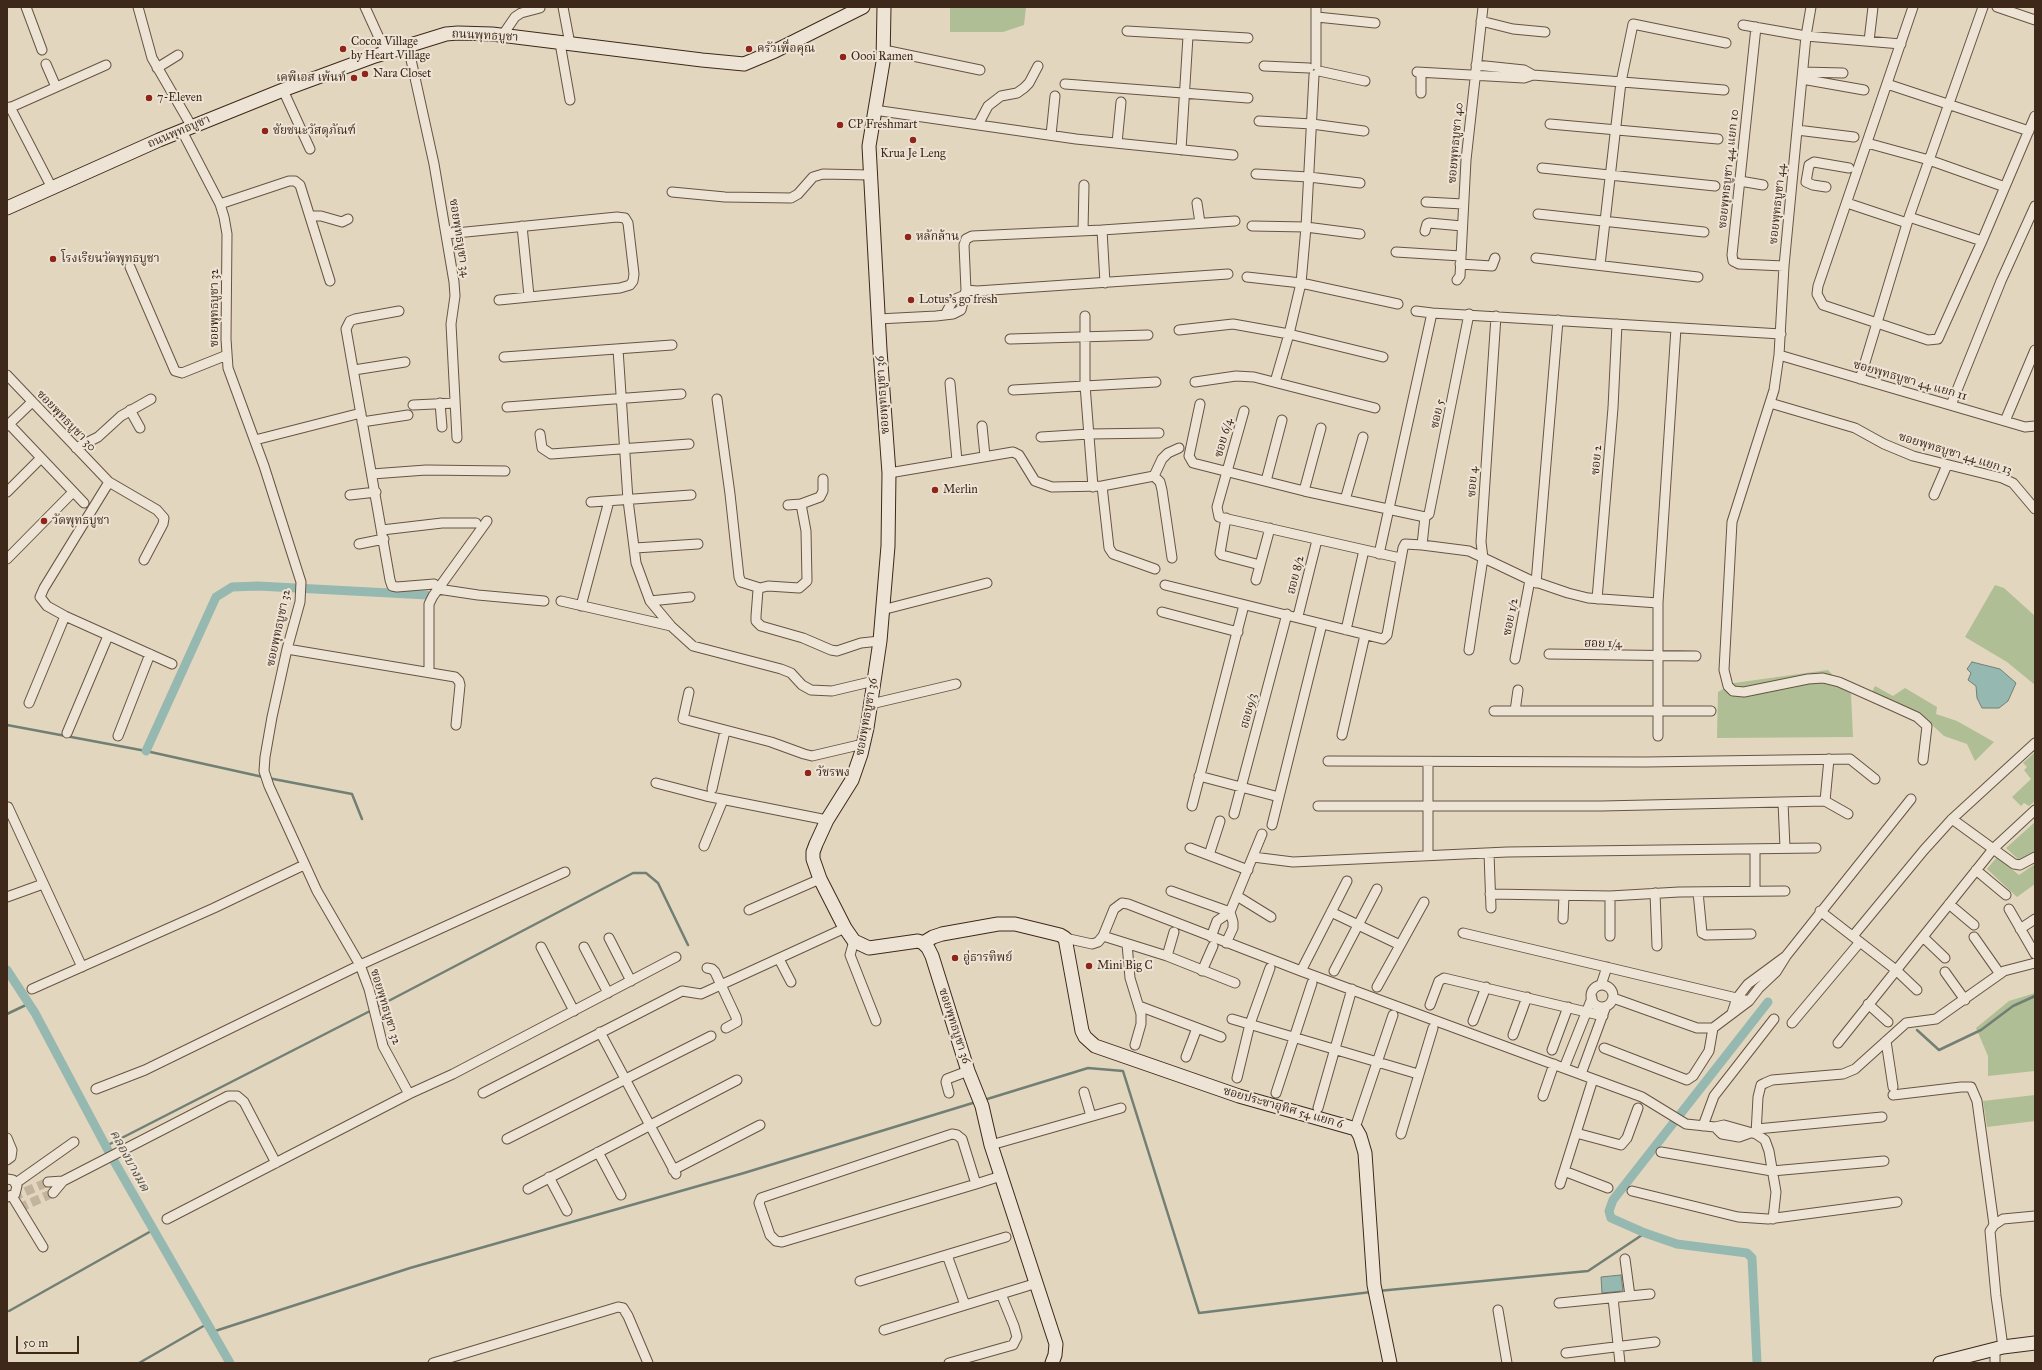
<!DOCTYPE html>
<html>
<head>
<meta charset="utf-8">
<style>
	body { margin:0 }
	#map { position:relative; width:2042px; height:1370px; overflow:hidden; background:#e3d6be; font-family:"IM FELL Great Primer",serif }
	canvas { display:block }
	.frame { position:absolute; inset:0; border:8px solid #3e281a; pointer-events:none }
	.scale { position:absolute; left:16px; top:1336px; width:63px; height:18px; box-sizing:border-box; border:2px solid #3e281a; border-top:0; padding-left:5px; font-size:12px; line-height:14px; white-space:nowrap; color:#3e281a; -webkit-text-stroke:3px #ede4d5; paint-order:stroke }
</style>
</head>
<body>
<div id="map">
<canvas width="2042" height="1370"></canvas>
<div class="frame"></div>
<div class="scale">50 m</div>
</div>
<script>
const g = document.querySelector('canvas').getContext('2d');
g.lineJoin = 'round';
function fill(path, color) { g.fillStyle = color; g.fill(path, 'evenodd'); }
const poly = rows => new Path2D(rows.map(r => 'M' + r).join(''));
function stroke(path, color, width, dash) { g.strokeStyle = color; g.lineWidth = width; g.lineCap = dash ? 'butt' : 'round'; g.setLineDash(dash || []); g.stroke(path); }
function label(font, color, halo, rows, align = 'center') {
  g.font = font + ' "IM FELL Great Primer","Noto Serif Thai",serif'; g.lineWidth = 4; g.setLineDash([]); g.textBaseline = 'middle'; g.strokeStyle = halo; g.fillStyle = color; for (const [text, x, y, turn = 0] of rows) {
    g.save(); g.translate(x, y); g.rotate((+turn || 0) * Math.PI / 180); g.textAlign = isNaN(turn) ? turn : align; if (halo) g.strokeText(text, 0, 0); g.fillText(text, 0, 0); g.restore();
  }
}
fill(poly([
	[950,7,1026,7,1024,25,1003,32,950,32],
	[1995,585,2004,588,2035,616,2035,685,2007,662,1965,637],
	[1828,670,1851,694,1853,737,1717,738,1718,692,1734,683],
	[1875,686,1893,696,1905,688,1937,707,1936,714,1957,721,1994,742,1975,761,1967,744,1944,736,1931,724,1908,711,1868,700],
	[2035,752,2035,801,2029,806,2024,803,2021,806,2012,797,2031,779,2024,770,2027,767,2023,763],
	[2035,822,2035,851,2020,861,2006,848],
	[1997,857,2019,875,2035,864,2035,884,2017,897,1987,869],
	[2035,993,2035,1071,1988,1076,1988,1056,1976,1028,2009,1001],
	[2035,1095,2035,1121,1987,1127,1983,1101]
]), '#afbe95');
const water = poly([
	[1972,662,2000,669,2016,683,2008,701,1999,708,1982,708,1977,698,1976,686,1968,680,1971,673,1967,669,1972,662],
	[1621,1275,1623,1291,1602,1293,1601,1277,1621,1275]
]);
fill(water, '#95b9b1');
stroke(water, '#727f75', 1);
stroke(poly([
	[7,725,146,751,263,777],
	[268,778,352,794,362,819],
	[377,1007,633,873,646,873,658,883,688,945],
	[7,1014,28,1004],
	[1917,1030,1939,1050,1981,1030,2013,1006,2035,996],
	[984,1100,1088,1068,1123,1071,1199,1313,1371,1292],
	[106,1146,372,1010],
	[1378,1291,1588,1271,1645,1233],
	[9,1311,153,1230],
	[212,1332,410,1268,744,1173,976,1102],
	[139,1363,207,1324]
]), '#727f75', 2.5);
stroke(poly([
	[146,751,216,597,232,587,258,586,427,595],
	[7,970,35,1013,110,1154,230,1363],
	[1757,1363,1752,1258,1747,1253,1677,1244,1645,1233,1611,1218,1609,1211,1613,1200,1768,1002]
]), '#95b9b1', 9);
stroke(poly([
	[13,1197,48,1182],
	[19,1208,53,1193]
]), '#c2b39d', 9, [9, 4.5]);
const street = poly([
	[26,7,42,50],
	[138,7,152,58,192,127],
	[365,7,386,53],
	[563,7,570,44],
	[1316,7,1316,65],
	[1811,7,1806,36,1784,266,1779,355,1774,390,1732,522,1724,670,1728,686,1733,691,1744,692,1808,679,1823,678,1839,682,1895,707,1917,717,1927,726,1923,760],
	[1913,7,1818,286,1817,294,1823,305,1928,340,1938,339,1982,241,2035,116],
	[1997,7,2035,20],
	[1317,17,1375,23],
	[1481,21,1513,29,1545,32],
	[1743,25,1806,36,1901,44],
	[1756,27,1732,255,1733,261,1739,264,1784,266],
	[1127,31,1248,38],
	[502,36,515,17,521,13,540,8],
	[1869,41,1873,7],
	[560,43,570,100],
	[408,46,434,164,454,282,455,296,451,324,457,438],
	[884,50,980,70],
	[46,64,56,87],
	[1264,66,1309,68],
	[157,68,178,55],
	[1319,71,1365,81],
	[1417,72,1524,78,1533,75,1524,70,1476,65],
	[1803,72,1843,73],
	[1533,75,1724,90],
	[1802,79,1864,90],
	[1065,84,1248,98],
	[1887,84,2029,131],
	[283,90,310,149],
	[1421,93,1421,73],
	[10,107,52,188],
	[7,109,106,65],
	[874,110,1076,139,1233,155],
	[1259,121,1312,124,1364,131],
	[1550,124,1718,139],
	[978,125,988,106,1001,96,1017,93,1024,88,1029,83,1038,66],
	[1797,130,1854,137],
	[182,131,220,204,224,217,227,234,226,339,228,368,264,466,301,582,300,602,287,649,272,717,265,757,264,771,269,786,317,891,360,965,369,989,383,1046,409,1094],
	[1051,135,1055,96],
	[1117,143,1121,102],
	[1867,143,1929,160,2005,187],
	[1181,150,1188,36],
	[1542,168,1715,186],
	[1256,174,1309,177,1360,183],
	[1740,181,1763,185],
	[1826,187,1813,185,1806,182,1809,165,1814,162,1849,168],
	[672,192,725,197,791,198,798,194,813,177,823,174,870,175],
	[1426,202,1463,204],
	[1197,203,1200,223],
	[1847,203,1907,223],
	[220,204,289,181,295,181,300,185,330,281],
	[1538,214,1704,232],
	[311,216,321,216,342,222,348,219],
	[1909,217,1982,241],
	[522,226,529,296],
	[1252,226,1306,227,1360,234],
	[1102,230,1105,283],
	[1083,231,1084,185],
	[1425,231,1427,224,1429,223,1462,226],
	[446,234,617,217,625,218,628,223,634,274,633,281,630,285,620,288,499,300],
	[1396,252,1461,256],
	[1536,258,1698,277],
	[1460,264,1492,266,1495,258],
	[1600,265,1621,82,1633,24,1726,43],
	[130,267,175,371,182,373,227,355],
	[1247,277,1301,283,1398,304],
	[1457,280,1460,276,1466,160,1483,7],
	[966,290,977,291,1228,274],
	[399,311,355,319,350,321,346,329,390,580,392,586,397,587,434,584],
	[1416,311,1432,313],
	[945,315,953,300,965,295],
	[1085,316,1085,385,1093,487],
	[878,319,936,316,953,314,961,310,966,290,964,245,966,239,972,236,1102,230,1235,221],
	[1179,330,1233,324,1289,334,1383,357],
	[1010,339,1148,335],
	[618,349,628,500,636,563,650,601,671,626,693,646,781,669,791,673,802,685,811,690,832,691,874,681],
	[1779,355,2025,427,2035,426],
	[504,357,672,345],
	[354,370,405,362],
	[7,375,109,482],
	[1860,379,1909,217,1983,7],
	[1195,382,1236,376,1254,377,1375,408],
	[1275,382,1289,334,1301,283,1306,227,1314,75],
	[950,383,957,461],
	[1013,390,1156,382],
	[717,399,730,494,739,577,741,582,760,588,768,586,799,588,807,581,806,531,801,504,788,505],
	[440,403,442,427],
	[1770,403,1855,428,1884,444,1913,456,2002,478,2013,483,2035,509],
	[1200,404,1189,456,1193,463,1304,491,1425,517],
	[413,405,455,403],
	[1951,405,2001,281,2035,206],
	[507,407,681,394],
	[130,410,140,428],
	[1244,411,1217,507,1219,517,1400,558],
	[2005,421,2035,350],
	[362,422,408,415],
	[9,424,84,503],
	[7,426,31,403],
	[982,426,985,456],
	[540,434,542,448,551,454,689,444],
	[1041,437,1089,434,1159,433],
	[255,440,361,413],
	[76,448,98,437,121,416,151,399],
	[889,473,1013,452,1019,455,1035,481,1052,487,1102,486,1154,476,1160,482,1162,490,1172,558],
	[372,474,426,470,505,471],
	[1154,476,1162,459,1168,453,1179,448],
	[1266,481,1282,420],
	[1102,486,1109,548,1113,554,1155,569],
	[1304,491,1321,428],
	[7,492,41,458],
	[350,495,376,492],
	[1934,495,1947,465],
	[1345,500,1363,437],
	[591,502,691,495],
	[801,504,820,497,823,491,823,479],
	[1425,517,1422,545,1469,551,1530,580,1568,593,1588,598,1658,603],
	[1425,517,1429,514,1469,314],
	[1226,518,1220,553,1222,555,1260,565],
	[382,530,442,523,476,523],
	[359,544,384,539],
	[635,548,698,544],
	[1379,554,1432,313,1781,334],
	[7,559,73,492],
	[144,560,163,524,164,518,157,510,109,482,44,588,40,597,47,606,65,616,172,664],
	[1256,580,1270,528],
	[1536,583,1558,320],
	[1165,585,1383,639,1387,635,1403,548,1405,544,1422,545],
	[760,588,758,590,756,616,756,621,761,626,803,638,831,650,837,651,861,643,880,641],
	[438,589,478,595,544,601],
	[1597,599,1613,408,1617,324],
	[561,601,671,626],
	[650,601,690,597],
	[581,606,609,501],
	[882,610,987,583],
	[1162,612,1238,632],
	[1298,616,1317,540],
	[1346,630,1364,550],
	[287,649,455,677,459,681,460,685,456,725],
	[1469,650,1483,558,1481,542,1496,316],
	[1549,654,1696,656],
	[1515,659,1530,580],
	[429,672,429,604,433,596,487,521],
	[689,692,683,719,771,742,804,754,812,756,863,744],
	[29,703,65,616],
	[871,704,956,684],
	[1494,711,1711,711],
	[1515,711,1518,690],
	[67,733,108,636],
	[1342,735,1365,635],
	[118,736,150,654],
	[1658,736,1658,603,1676,328],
	[1328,761,1646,762,1850,759,1875,779],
	[1199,776,1279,797],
	[656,783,706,796,827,820],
	[712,789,725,731],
	[1825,801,1829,759],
	[1783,802,1785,848],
	[1192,806,1244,605],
	[1318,806,1602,806,1825,801,1848,814],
	[8,807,82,967],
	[1234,814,1287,614],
	[1952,819,2014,864,2020,865,2035,857],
	[1272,825,1322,624],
	[704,846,723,800],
	[1190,848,1248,870],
	[1755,849,1755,891],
	[1489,853,1491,908],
	[1209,855,1220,821],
	[1428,855,1428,762],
	[1253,857,1293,862,1507,852,1816,848],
	[1976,870,2006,895],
	[1171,891,1230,912],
	[1698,892,1702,933,1706,935,1751,934],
	[1655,893,1657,946],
	[1490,894,1610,896,1679,892,1785,891],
	[1237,896,1271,917],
	[7,897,43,884],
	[1949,904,1974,925],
	[2009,909,2035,954],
	[749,910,820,879],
	[1820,911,1896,970,1917,990],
	[1331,912,1400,945],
	[1563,919,1564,896],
	[2020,929,2035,919],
	[1463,933,1749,1001],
	[1103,936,1167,956,1235,983],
	[1610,936,1610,896],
	[1853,936,1924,850,1952,819,2035,743],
	[1211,937,1217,921,1230,912,1262,834],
	[1923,937,1945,958],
	[1974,937,2000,974],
	[609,938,631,981],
	[1065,938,1092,944,1098,942,1103,936,1114,909,1122,903,1128,904,1301,971,1642,1097,1686,1124,1715,1127,1724,1125,1756,1134,1765,1140,1769,1151,1776,1192,1773,1219],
	[854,941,850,955,876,1021],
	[1226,943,1233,928,1233,922,1230,912],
	[1127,944,1130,978,1141,1014,1141,1024,1135,1045],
	[541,947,574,1011],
	[584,947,608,993],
	[1167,956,1174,932],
	[1786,956,1911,799],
	[779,959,791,982],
	[707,968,712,969,715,972,736,1017,737,1022,726,1028],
	[1202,971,1213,946],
	[1301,971,1347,881],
	[1334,971,1377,889],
	[1945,972,1965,1000],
	'1591 996a11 11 0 1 1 22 0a11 11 0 1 1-22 0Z',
	[1601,985,1607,967],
	[1377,987,1424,902],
	[32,989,214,908,304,865],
	[1613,998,1697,1028,1713,1028,1749,1001,1759,988,1776,972,1786,956,1748,984,1737,998,1732,1013],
	[1868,1004,1888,1022],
	[1430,1005,1439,981,1444,978,1603,1016],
	[1139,1006,1221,1037],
	[1232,1019,1418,1074],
	[1473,1021,1486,987],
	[1792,1023,1860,942],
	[600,1032,676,1174],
	[1513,1035,1527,997],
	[1886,1041,1893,1087],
	[1838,1043,1994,848,2035,810],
	[1604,1048,1687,1080,1693,1076,1709,1051,1713,1028],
	[1552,1050,1568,1007],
	[1186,1057,1197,1028],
	[1564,1068,1592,998],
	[1581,1074,1606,1006],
	[1237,1078,1250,1024,1270,968],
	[96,1089,145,1070,360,965,565,872],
	[1084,1092,1091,1116],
	[483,1093,682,991,701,994,845,928],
	[949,1093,946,1082,947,1079,968,1071],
	[1276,1093,1312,983],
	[1893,1095,1961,1087,1971,1087,1977,1101,1994,1225],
	[1543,1096,1554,1064],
	[1318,1108,1352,989],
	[1357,1122,1393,1015],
	[1703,1126,1714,1096,1774,1019],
	[1715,1127,1722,1134,1739,1137,1750,1133],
	[1757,1129,1882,1117],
	[1576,1133,1621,1145,1627,1138,1638,1108],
	[952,1134,957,1135,962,1139,976,1184,782,1242,776,1241,770,1235,759,1203,761,1198,952,1134],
	[1401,1134,1433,1028],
	[1756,1134,1758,1097,1761,1085,1765,1083,1772,1080,1843,1074,1855,1069,1906,1023,1936,1019,2004,971,2035,963],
	[7,1138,12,1150,11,1157,7,1160],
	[507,1139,711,1036],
	[991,1145,1121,1108],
	[598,1152,621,1195],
	[1661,1152,1772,1171,1884,1161],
	[673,1170,760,1125],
	[1564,1171,1608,1188],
	[549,1177,567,1211],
	[7,1179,13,1180,17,1186,15,1194,7,1197],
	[48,1182,63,1181],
	[16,1183,74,1142],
	[976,1184,1001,1176],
	[1560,1184,1593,1079],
	[528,1189,737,1080],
	[1632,1191,1738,1217,1768,1219,1897,1202],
	[53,1193,63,1181,228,1096,237,1096,244,1102,276,1163],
	[12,1196,43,1247],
	[167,1219,409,1094,453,1074,676,957],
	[947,1255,965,1305],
	[1625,1259,1630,1296],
	[860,1281,1006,1237],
	[1613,1298,1620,1363],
	[1559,1303,1650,1294],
	[1498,1310,1507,1363],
	[884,1330,1037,1283],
	[2003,1347,1996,1296,1990,1231,1994,1225,2003,1219,2035,1216],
	[1995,1350,1995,1363],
	[1566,1353,1655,1342],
	[433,1363,618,1307,623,1308,628,1316,648,1363],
	[949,1363,1013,1345,1017,1337,1014,1326,1001,1294]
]);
const secondary = poly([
	[884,7,883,62,869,146,880,350,889,473,888,546,880,641,867,728,861,754,852,780,827,820,816,844,813,852,813,859,820,879,845,928,854,941,869,948,918,941,923,943,928,948,932,956,968,1071,982,1106,991,1145,1056,1344,1055,1355,1052,1363],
	[7,208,159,140,283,90,375,56,446,34,458,33,492,34,702,60,744,64,775,51,863,7],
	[923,943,933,937,942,934,998,924,1015,924,1060,935,1065,938,1082,1031,1085,1037,1095,1046,1239,1096,1356,1129,1360,1136,1365,1153,1374,1285,1390,1363],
	[1940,1363,2003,1347,2035,1343]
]);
stroke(street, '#675443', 11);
stroke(secondary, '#3e281a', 15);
stroke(street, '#ede4d5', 9);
stroke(secondary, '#ede4d5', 13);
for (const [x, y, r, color] of [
	[343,49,4,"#8f2418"],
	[749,49,4,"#8f2418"],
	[843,57,4,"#8f2418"],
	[365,74,4,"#8f2418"],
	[354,78,4,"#8f2418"],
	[149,98,4,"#8f2418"],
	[840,125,4,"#8f2418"],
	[265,131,4,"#8f2418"],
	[913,140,4,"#8f2418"],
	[908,237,4,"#8f2418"],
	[53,259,4,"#8f2418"],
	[911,300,4,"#8f2418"],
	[935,490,4,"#8f2418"],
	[44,521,4,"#8f2418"],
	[808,773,4,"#8f2418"],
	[955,958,4,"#8f2418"],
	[1089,966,4,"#8f2418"]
]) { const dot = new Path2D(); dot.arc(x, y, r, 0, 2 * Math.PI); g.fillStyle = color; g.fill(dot); stroke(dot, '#ede4d5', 1.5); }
label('12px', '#3e281a', '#ede4d5', [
	["ถนนพุทธบูชา",485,36,3],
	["ถนนพุทธบูชา",179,132,-23],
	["ซอยพุทธบูชา 40",1456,143,-85],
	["ซอยพุทธบูชา 44 แยก 10",1729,169,-84],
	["ซอยพุทธบูชา 44",1778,204,-84],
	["ซอยพุทธบูชา 34",459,238,81],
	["ซอยพุทธบูชา 32",215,308,-90],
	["ซอยพุทธบูชา 44 แยก 11",1910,381,16],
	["ซอยพุทธบูชา 36",883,395,-94],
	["ซอย 5",1438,414,-78],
	["ซอยพุทธบูชา 30",66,421,46],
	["ซอย 6/4",1224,438,-74],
	["ซอยพุทธบูชา 44 แยก 13",1955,454,17],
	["ซอย 2",1597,460,-85],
	["ซอย 4",1473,482,-86],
	["ฮอย 8/2",1296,575,-76],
	["ซอย 1/2",1511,617,-79],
	["ซอยพุทธบูชา 32",279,628,-78],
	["ฮอย 1/4",1603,644,1],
	["ฮอย9/3",1249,711,-76],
	["ซอยพุทธบูชา 36",867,717,-80],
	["ซอยพุทธบูชา 32",385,1007,73],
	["ซอยพุทธบูชา 36",954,1026,72],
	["ซอยประชาอุทิศ 54 แยก 6",1283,1108,16]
]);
label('12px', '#3e281a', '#ede4d5', [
	["Cocoa Village",351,42],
	["by Heart Village",351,56],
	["ครัวเพื่อคุณ",757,49],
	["Oooi Ramen",851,57],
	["Nara Closet",373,74],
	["เคพีเอส เพ้นท์",346,78,"right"],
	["7-Eleven",157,98],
	["CP Freshmart",848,125],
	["ชัยชนะวัสดุภัณฑ์",273,131],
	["Krua Je Leng",913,154,"center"],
	["หลักล้าน",916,237],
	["โรงเรียนวัดพุทธบูชา",61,259],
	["Lotus's go fresh",919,300],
	["Merlin",943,490],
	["วัดพุทธบูชา",52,521],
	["วัชรพง",816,773],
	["อู่ธารทิพย์",963,958],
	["Mini Big C",1097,966]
], 'left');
label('italic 13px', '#544c40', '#ede4d5', [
	["คลองบางมด",129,1161,61]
]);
</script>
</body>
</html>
